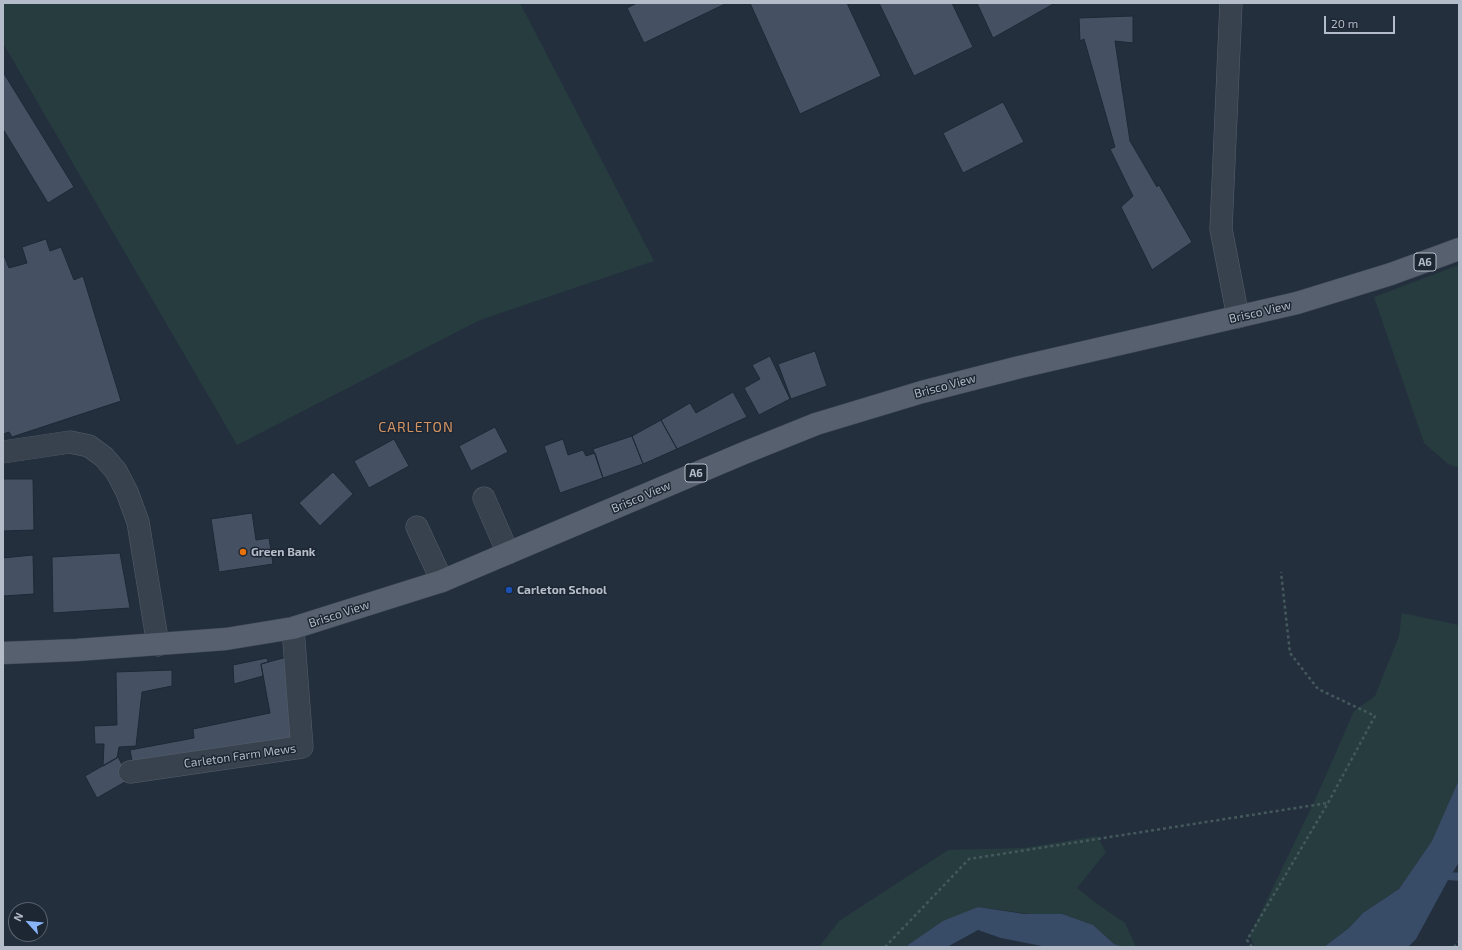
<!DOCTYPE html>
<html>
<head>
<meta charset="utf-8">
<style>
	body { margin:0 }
	#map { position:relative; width:1462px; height:950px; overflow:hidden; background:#242f3e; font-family:"Exo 2",sans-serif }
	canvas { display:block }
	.frame { position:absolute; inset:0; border:4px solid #b4bcc9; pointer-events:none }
	.north { position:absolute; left:8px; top:902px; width:40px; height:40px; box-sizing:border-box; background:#1d2633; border:1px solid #59626f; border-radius:50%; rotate:297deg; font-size:11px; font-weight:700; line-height:16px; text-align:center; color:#b4bcc9 }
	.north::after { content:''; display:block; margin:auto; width:14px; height:18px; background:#8ab4f8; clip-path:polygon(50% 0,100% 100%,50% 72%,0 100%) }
	.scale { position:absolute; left:1324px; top:16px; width:71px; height:18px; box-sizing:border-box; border:2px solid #b4bcc9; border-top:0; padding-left:5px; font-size:12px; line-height:14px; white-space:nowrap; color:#b4bcc9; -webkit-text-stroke:3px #1d2633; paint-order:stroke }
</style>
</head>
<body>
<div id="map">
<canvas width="1462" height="950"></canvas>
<div class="frame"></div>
<div class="north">N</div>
<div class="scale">20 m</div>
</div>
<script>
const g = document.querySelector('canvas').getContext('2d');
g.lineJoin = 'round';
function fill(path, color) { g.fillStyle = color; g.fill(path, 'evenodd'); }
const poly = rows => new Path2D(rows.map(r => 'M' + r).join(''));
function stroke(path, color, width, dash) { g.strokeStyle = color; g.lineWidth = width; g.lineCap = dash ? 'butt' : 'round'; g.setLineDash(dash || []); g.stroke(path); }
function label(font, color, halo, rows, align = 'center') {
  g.font = font + ' "Exo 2",sans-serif'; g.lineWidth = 3; g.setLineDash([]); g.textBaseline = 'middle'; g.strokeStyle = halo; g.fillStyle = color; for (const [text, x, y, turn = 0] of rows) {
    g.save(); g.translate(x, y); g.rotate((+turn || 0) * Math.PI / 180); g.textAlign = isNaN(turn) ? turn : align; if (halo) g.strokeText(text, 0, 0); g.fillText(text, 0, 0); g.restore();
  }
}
fill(poly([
	[3,3,520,3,654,261,480,320,237,445,3,43],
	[1459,265,1459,468,1448,464,1424,443,1374,297],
	[1402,613,1459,625,1458,782,1432,841,1399,889,1363,913,1349,928,1324,947,1254,947,1250,935,1315,800,1354,711,1375,696,1399,636],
	[1097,836,1106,852,1077,888,1096,903,1125,923,1136,947,1123,947,1114,944,1093,925,1062,914,1031,914,978,907,937,926,908,945,907,947,819,947,839,921,948,850,1024,848]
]), '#263c3f');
fill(poly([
	[1459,774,1459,862,1450,877,1459,876,1459,881,1448,880,1416,939,1408,947,1324,947,1349,928,1363,913,1399,889,1432,841,1458,782],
	[978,907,1024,914,1062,914,1093,925,1114,944,1123,947,1047,947,1001,938,978,930,947,947,907,947,908,945,943,921]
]), '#394c67');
stroke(poly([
	[1443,876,1459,876]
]), '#394c67', 7);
const building = poly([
	[637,3,727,3,644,43,627,8,637,3],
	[750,3,847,3,881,76,800,114,750,3],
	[879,3,952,3,973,47,914,76,879,3],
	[977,3,1055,3,993,38,977,3],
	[1133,16,1133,43,1115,41,1130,141,1157,187,1159,185,1192,242,1152,270,1121,207,1133,196,1110,149,1115,147,1084,39,1080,41,1079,18,1133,16],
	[3,72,74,187,48,203,3,129,3,72],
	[1003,102,1024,142,963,173,943,133,1003,102],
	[46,239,50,251,61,247,74,280,83,276,121,401,12,437,9,432,3,434,3,253,9,268,27,263,22,247,46,239],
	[815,351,827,386,791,399,778,364,815,351],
	[770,356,790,399,759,415,744,388,760,379,752,365,770,356],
	[733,392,747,417,677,449,661,420,690,403,696,413,733,392],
	[661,420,677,449,643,464,632,436,661,420],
	[495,427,508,452,471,471,459,446,495,427],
	[632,436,643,464,603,478,593,449,632,436],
	[394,439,409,466,369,488,354,461,394,439],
	[563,439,568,455,583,450,586,456,595,453,603,478,560,493,544,446,563,439],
	[333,472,353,494,320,526,299,503,333,472],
	[3,479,33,479,34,530,3,531,3,479],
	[252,513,256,540,269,538,273,564,219,572,211,519,252,513],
	[120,553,130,608,53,613,52,557,120,553],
	[33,555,34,594,3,596,3,558,33,555],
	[287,657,297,737,135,776,130,750,194,738,193,729,270,713,261,664,287,657],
	[267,658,268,662,261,664,263,676,234,684,233,665,267,658],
	[172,670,172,686,142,692,136,746,119,747,117,758,103,766,104,744,95,744,94,726,117,725,116,672,172,670],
	[118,757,130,779,97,798,85,776,118,757]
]);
fill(building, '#455162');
stroke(building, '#1f2835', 1);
const minor = poly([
	[1231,3,1221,229,1238,317],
	[3,452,70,442,89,446,104,457,116,471,127,492,138,522,158,645],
	[484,498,508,553],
	[417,527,442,581],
	[130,772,302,747,293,628]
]);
const major = poly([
	[3,653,77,650,226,639,293,628,442,581,744,453,816,424,922,392,1020,367,1297,303,1391,274,1459,249]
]);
stroke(minor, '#565f6c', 23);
stroke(major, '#414a57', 23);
stroke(poly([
	[885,947,969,859,1328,803],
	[1252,947,1247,940,1328,803,1375,716,1318,689,1290,653,1281,572],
	[1454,947,1459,941]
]), '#44595c', 2.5, [3, 3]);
stroke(minor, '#38414e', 22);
stroke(major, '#56606e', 22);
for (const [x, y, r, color] of [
	[243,552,4,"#e8710a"],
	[509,590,4,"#1a4fb4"]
]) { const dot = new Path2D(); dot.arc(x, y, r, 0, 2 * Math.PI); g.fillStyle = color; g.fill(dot); stroke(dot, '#1d2633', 1.5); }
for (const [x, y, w] of [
	[1425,262,22],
	[696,473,22]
]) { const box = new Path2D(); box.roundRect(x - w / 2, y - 9, w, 18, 3); g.fillStyle = '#1d2633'; g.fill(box); stroke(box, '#b4bcc9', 1); }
label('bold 11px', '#b4bcc9', null, [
	["A6",1425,262],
	["A6",696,473]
]);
label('12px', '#b4bcc9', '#1d2633', [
	["Brisco View",1260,312,-13],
	["Brisco View",945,386,-15],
	["Brisco View",641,497,-23],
	["Brisco View",339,614,-18],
	["Carleton Farm Mews",240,756,-8]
]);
label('bold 12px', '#b4bcc9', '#1d2633', [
	["Green Bank",251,552],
	["Carleton School",517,590]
], 'left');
g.letterSpacing = '1px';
label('14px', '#d59563', '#1d2633', [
	["CARLETON",416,427]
]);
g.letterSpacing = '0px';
</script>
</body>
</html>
